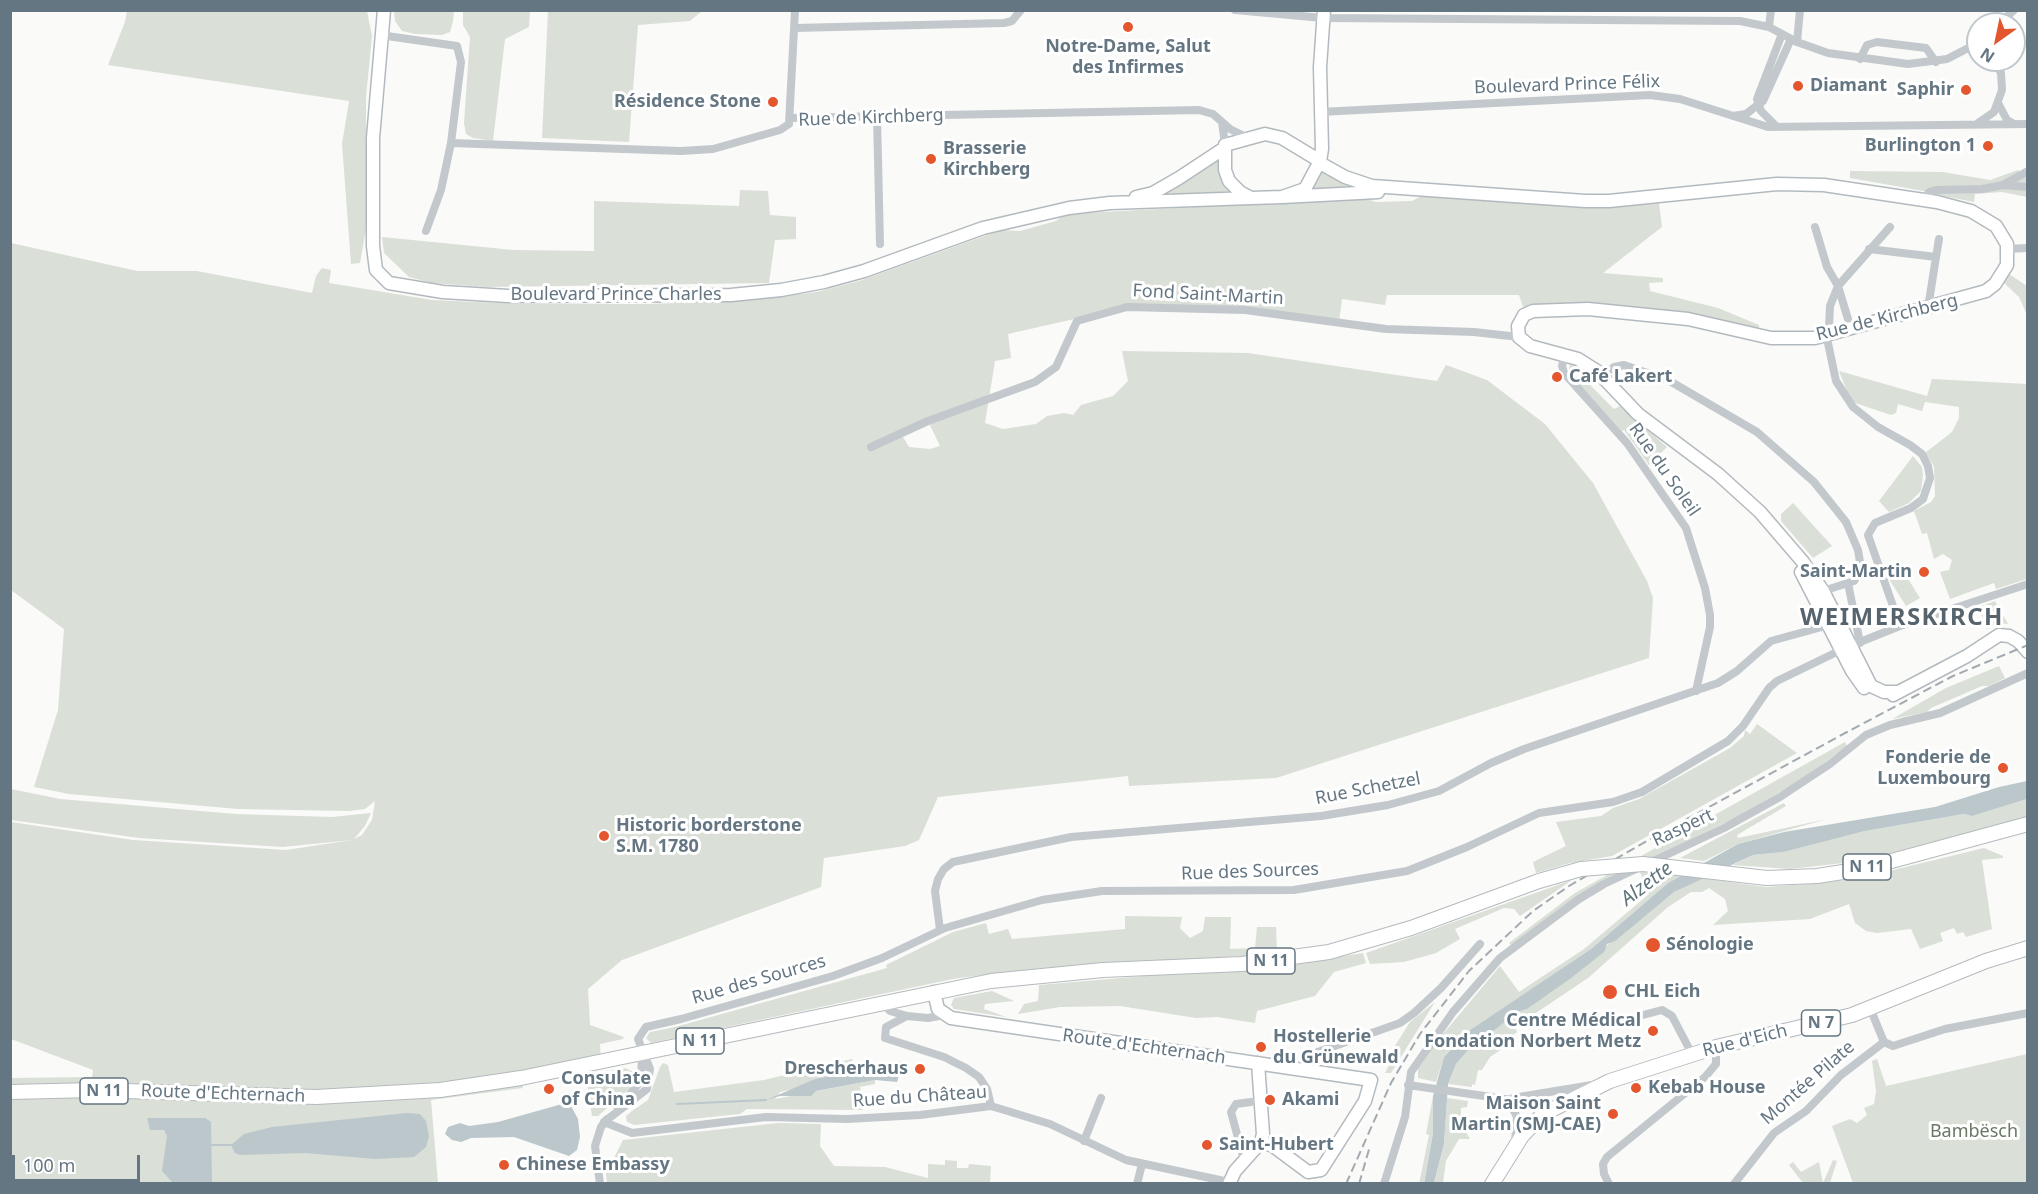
<!DOCTYPE html>
<html>
<head>
<meta charset="utf-8">
<style>
	body { margin:0 }
	#map { position:relative; width:2038px; height:1194px; overflow:hidden; background:#fafaf8; font-family:"Noto Sans",sans-serif }
	canvas { display:block }
	.frame { position:absolute; inset:0; border:12px solid #657683; pointer-events:none }
	.north { position:absolute; left:1966px; top:12px; width:60px; height:60px; box-sizing:border-box; background:#fff; border:2px solid #c1c8cd; border-radius:50%; rotate:213deg; font-size:16px; font-weight:700; line-height:24px; text-align:center; color:#657683 }
	.north::after { content:''; display:block; margin:auto; width:21px; height:27px; background:#e4572e; clip-path:polygon(50% 0,100% 100%,50% 72%,0 100%) }
	.scale { position:absolute; left:12px; top:1155px; width:128px; height:27px; box-sizing:border-box; border:3px solid #657683; border-top:0; padding-left:8px; font-size:18px; line-height:21px; white-space:nowrap; color:#657683; -webkit-text-stroke:4px #fff; paint-order:stroke }
</style>
</head>
<body>
<div id="map">
<canvas width="2038" height="1194"></canvas>
<div class="frame"></div>
<div class="north">N</div>
<div class="scale">100 m</div>
</div>
<script>
const g = document.querySelector('canvas').getContext('2d');
g.lineJoin = 'round';
function fill(path, color) { g.fillStyle = color; g.fill(path, 'evenodd'); }
const poly = rows => new Path2D(rows.map(r => 'M' + r).join(''));
function stroke(path, color, width, dash) { g.strokeStyle = color; g.lineWidth = width; g.lineCap = dash ? 'butt' : 'round'; g.setLineDash(dash || []); g.stroke(path); }
function label(font, color, halo, rows, align = 'center') {
  g.font = font + ' "Noto Sans",sans-serif'; g.lineWidth = 6; g.setLineDash([]); g.textBaseline = 'middle'; g.strokeStyle = halo; g.fillStyle = color; for (const [text, x, y, turn = 0] of rows) {
    g.save(); g.translate(x, y); g.rotate((+turn || 0) * Math.PI / 180); g.textAlign = isNaN(turn) ? turn : align; if (halo) g.strokeText(text, 0, 0); g.fillText(text, 0, 0); g.restore();
  }
}
fill(poly([
	[127,11,367,11,372,36,366,97,366,229,360,263,351,264,342,144,349,101,108,65,125,22],
	[394,11,454,11,453,21,450,32,442,35,415,34,402,31,395,21],
	[463,11,530,11,529,27,505,39,493,141,473,138,466,134,464,123,470,37,463,25],
	[548,11,702,11,690,21,638,25,629,142,542,138],
	[1218,154,1234,194,1162,197,1157,193],
	[1322,170,1360,187,1310,192],
	[2018,170,2022,174,2027,171,2027,197,2002,192,1975,194,1974,202,1933,194,2003,185,1929,192,1850,178,1850,171,1943,172,1990,180],
	[740,190,768,191,770,215,796,217,796,239,775,240,769,283,486,287,432,283,409,277,384,253,382,237,513,250,594,251,594,201,739,206],
	[1478,193,1585,201,1658,196,1662,227,1603,273,1663,278,1663,282,1649,283,1650,291,1718,308,1759,325,1759,328,1689,314,1588,303,1556,303,1523,307,1519,295,1387,295,1385,305,1342,299,1339,322,1245,310,1127,307,1008,334,1011,358,995,361,985,423,1003,429,1036,424,1047,416,1064,413,1073,415,1081,405,1113,396,1128,381,1122,351,1248,353,1437,381,1446,365,1487,380,1545,424,1593,483,1647,581,1653,598,1649,658,1276,778,1129,786,1128,776,938,797,919,840,905,846,824,858,821,887,622,960,588,989,590,1025,624,1037,623,1039,600,1044,601,1062,521,1078,523,1088,431,1100,438,1183,11,1183,11,1078,92,1077,93,1070,11,1039,11,822,133,840,286,850,352,840,283,847,139,838,11,820,11,789,60,799,236,814,332,817,371,813,365,826,354,839,362,835,372,820,375,801,365,809,349,811,238,809,69,794,34,787,58,710,64,629,11,590,11,243,137,271,197,271,312,293,316,276,322,268,331,270,329,283,432,300,523,304,647,304,740,301,817,292,859,281,1001,230,1020,231,1056,221,1065,214,1364,198,1376,202,1412,201,1421,196],
	[928,421,940,446,930,449,909,447,900,432],
	[2009,274,2027,286,2027,315,2019,297,2004,283],
	[1574,364,1577,366,1572,371,1582,383,1585,380,1614,409,1620,406,1667,447,1649,465,1624,430,1622,431,1568,373,1570,365],
	[1839,371,1927,396,1932,379,2027,384,2027,579,1996,589,1994,583,1950,599,1940,572,1949,570,1952,560,1943,554,1934,559,1927,533,1922,534,1914,511,1931,502,1935,496,1934,466,1925,453,1952,432,1959,418,1959,407,1925,402,1922,411,1898,404,1896,413,1891,415,1855,403,1848,394],
	[1913,456,1922,467,1923,476,1921,491,1909,503,1889,512,1879,501],
	[1793,503,1832,546,1813,558,1781,521,1781,514],
	[1903,571,1920,598,1906,606,1889,579],
	[1995,601,2008,624,1998,623,1987,629,1979,607],
	[1999,666,2005,678,1989,686,1982,686,1931,708,1927,712,1892,719,1946,688],
	[1757,724,1797,753,1612,856,1570,863,1536,873,1533,862,1566,846,1556,822,1601,816,1613,808,1639,799,1730,748,1744,736,1745,730,1750,734],
	[1845,742,1847,746,1801,780,1737,817,1659,855,1511,945,1509,943,1575,893],
	[2027,799,2027,817,1861,861,1790,869,1733,865,1753,855,1784,852,1865,831,1964,814,1972,816],
	[1784,803,1786,806,1737,835,1738,838,1827,819,1738,844,1704,861,1680,858],
	[1984,848,2003,856,2003,858,1982,860,1992,929,1966,937,1963,932,1957,934,1954,928,1940,933,1943,941,1920,949,1911,929,1877,933,1866,931,1855,923,1849,904,1810,919,1713,925,1728,911,1725,899,1709,888,1702,892,1691,892,1668,907,1588,978,1515,1027,1517,1032,1499,1045,1502,1049,1490,1057,1482,1070,1478,1070,1475,1085,1472,1084,1472,1087,1448,1084,1456,1064,1468,1049,1518,1012,1527,1009,1674,892,1700,878,1766,887,1819,883,1860,878],
	[1640,872,1683,875,1668,883,1591,949,1458,1040,1444,1057,1436,1082,1418,1078,1418,1068,1433,1046,1500,966,1519,992,1584,949,1649,894],
	[1572,880,1520,916,1514,909,1504,908,1455,929,1460,939,1436,953,1404,962,1370,964,1366,953],
	[1125,916,1182,917,1180,928,1190,938,1203,931,1205,917,1231,917,1230,949,1255,948,1257,927,1276,927,1277,954,1044,968,990,974,953,979,651,1043,646,1038,650,1032,675,1027,887,968,886,965,953,932,986,923,989,934,1008,929,1012,939,1125,929],
	[1363,953,1366,963,1334,972,1315,996,1257,1011,1255,1023,1217,1017,1196,1018,1120,1006,1060,1007,1018,1014,1024,1004,1038,1001,1039,985,1179,973,1259,969],
	[992,991,1014,1001,985,1004,984,1009,1006,1017,954,1009,951,1005,954,998],
	[1435,1002,1391,1073,1385,1073,1391,1061,1388,1058,1386,1049,1391,1052,1410,1022],
	[2027,1054,2027,1183,1853,1183,1832,1126,1850,1119,1857,1123,1867,1115,1864,1108,1874,1104,1876,1091,1872,1061,1877,1059,1886,1086],
	[852,1059,854,1064,902,1061,901,1069,862,1069,815,1079,797,1088,780,1092,775,1099,875,1080,875,1084,860,1087,863,1110,747,1109,740,1114,634,1125,627,1122,626,1116,632,1111,648,1100,660,1067,663,1063,668,1065,674,1092,764,1080],
	[625,1068,633,1072,630,1088,598,1116,592,1116,586,1076],
	[1433,1096,1433,1133,1424,1183,1419,1184,1429,1135,1426,1134],
	[1447,1098,1468,1101,1467,1107,1461,1108,1461,1124,1470,1139,1459,1139,1446,1161,1443,1183,1434,1184,1444,1144],
	[778,1123,821,1124,820,1146,834,1166,885,1167,928,1178,928,1164,945,1165,945,1160,957,1161,957,1168,968,1168,969,1164,991,1166,990,1183,607,1183,606,1174,623,1140],
	[1833,1160,1837,1161,1830,1183,1803,1183,1789,1165,1793,1162,1801,1172,1819,1162,1823,1183]
]), '#dadfd7');
fill(poly([
	[2027,781,2027,799,1972,816,1964,814,1865,831,1784,852,1753,855,1674,892,1615,941,1607,944,1604,952,1571,978,1527,1009,1518,1012,1468,1050,1456,1064,1448,1084,1444,1144,1434,1183,1424,1184,1433,1133,1433,1096,1444,1057,1466,1033,1591,949,1668,883,1738,844,1784,832,1935,807,1999,787],
	[888,1067,901,1069,897,1082,875,1080,816,1091,811,1096,780,1096,766,1100,815,1079,862,1069],
	[562,1104,571,1106,578,1119,580,1137,577,1150,569,1156,514,1137,471,1138,461,1142,452,1140,445,1134,448,1127,460,1123,469,1126,498,1122],
	[407,1113,420,1114,426,1121,429,1136,426,1147,414,1157,375,1159,305,1153,240,1155,235,1153,231,1145,244,1134,272,1127],
	[147,1118,205,1118,211,1122,212,1183,173,1183,162,1171,167,1136,164,1130,150,1130]
]), '#bbc7cb');
stroke(poly([
	[677,1104,766,1100],
	[212,1145,231,1145]
]), '#bbc7cb', 2);
const secondary = poly([
	[384,10,373,138,373,246,376,270,389,283,443,292,508,296,731,295,781,290,824,282,864,271,983,228,1069,208,1110,203,1251,198],
	[1320,161,1322,149,1320,67,1324,10],
	[1320,163,1345,177,1372,186,1585,201,1609,201,1777,184,1824,185,1937,202,1971,211,1996,226,2007,244,2007,265,1995,284,1986,291,1815,338,1771,338,1688,319,1588,309,1533,311,1524,315,1518,326,1519,337,1530,346,1578,359,1597,371,1638,414,1718,474,1760,512,1803,562,1823,591,1871,686,1884,692,1899,692],
	[1136,197,1153,193,1179,178,1223,149],
	[1282,197,1305,189,1320,161,1282,138,1265,134,1225,145,1225,170,1229,181,1240,192,1251,198,1282,197,1378,192],
	[1801,572,1852,671,1864,688],
	[1893,695,1967,656,1999,635,2009,636,2018,641,2028,652],
	[934,992,938,1009,951,1018,1371,1080,1365,1101,1321,1170,1308,1172,1273,1146,1261,1142],
	[1229,1184,1235,1171,1261,1142,1263,1134,1258,1063]
]);
const primary = poly([
	[1767,878,1817,876,1862,869,2028,824],
	[10,1092,94,1090,316,1097,440,1090,521,1078,991,981,1103,970,1242,964,1329,952,1411,928,1539,881],
	[1492,1184,1522,1136,1543,1114,1610,1081,1716,1047,1852,1015,1986,961,2028,948]
]);
stroke(secondary, '#b3babf', 15);
stroke(primary, '#b5babe', 16);
stroke(poly([
	[1235,10,1323,18,1740,21,1769,27,1797,42,1828,53,1908,64,1947,59,1978,43],
	[1999,24,2014,10],
	[1769,27,1771,10],
	[794,28,1004,23,1012,21,1021,10],
	[380,35,457,46,461,62,451,143,681,151,713,149,780,130,789,124,795,10],
	[1797,42,1800,10],
	[1860,59,1867,45,1877,42,1926,48,1936,62],
	[1998,103,2007,120,2014,124],
	[1320,112,1650,95,1680,99,1768,127,2028,124],
	[877,116,880,244],
	[1733,116,1746,114,1763,101,1791,39],
	[791,118,1199,110,1213,114,1230,129,1246,137],
	[1222,122,1225,145],
	[1978,123,1994,112,2002,90,2001,73,1994,60],
	[1776,126,1761,111,1757,99,1782,34],
	[2003,185,2028,171],
	[1924,200,1929,192,1936,190,1982,189,2003,185,2028,187],
	[1815,227,1827,267,1838,286,1851,329],
	[426,231,441,190,451,143],
	[1869,249,1936,257,1928,308],
	[2007,249,2028,248],
	[1936,257,1939,239],
	[1829,327,1830,306,1838,286,1890,227],
	[1828,343,1836,381,1853,407,1878,427,1910,445,1922,454,1928,466,1930,478,1923,499,1911,508,1875,523,1868,535,1900,626],
	[1565,355,1562,366,1564,373,1627,443,1686,528,1705,588,1710,615,1710,627,1696,691],
	[1601,376,1614,367,1624,365,1668,380,1757,432,1814,482,1846,522,1858,550,1861,568,1854,581,1823,591],
	[871,447,928,421,1035,382,1056,367,1077,321,1127,307,1245,310,1386,329,1474,332,1519,337],
	[1848,583,1860,643],
	[1850,646,1900,626,2028,584],
	[940,930,935,891,938,879,944,869,953,862,1071,837,1321,816,1388,805,1439,791,1491,763,1524,749,1718,683,1737,671,1771,641,1829,625],
	[881,1002,890,1011,907,1016,928,1018,944,1015],
	[1643,1015,1662,1010,1672,1016,1692,1054],
	[907,1016,886,1027,885,1038,944,1057,966,1068,979,1077,987,1089,991,1106],
	[1884,1042,1893,1046,1945,1029,2028,1013],
	[1299,1069,1312,1054,1400,1023,1414,1013,1441,988,1480,944],
	[1408,1085,1519,1101,1535,1107,1543,1114],
	[1513,1098,1592,1085],
	[1500,1100,1512,1107,1517,1117,1515,1142],
	[618,1108,641,1081,642,1054],
	[604,1122,647,1089,650,1069,638,1039,646,1027,681,1019,833,976,882,958,945,928,1042,900,1102,891,1294,890,1407,871,1467,847,1539,813,1613,802,1642,792,1728,741,1743,726,1769,688,1777,681,1841,650],
	[604,1122,632,1133,766,1117,847,1119,920,1115,991,1106,1050,1124,1126,1160,1229,1182],
	[1084,1141,1101,1098],
	[1244,1160,1231,1112,1236,1104,1251,1102],
	[600,1184,595,1146,601,1127,607,1119],
	[1137,1184,1142,1164],
	[1384,1184,1405,1117,1411,1072,1453,1012,1500,958,1579,899,1604,884,1724,828,1780,797,1830,764,1866,735,1890,725,1940,713,2028,673],
	[1609,1184,1604,1174,1603,1164,1607,1157,1705,1077,1716,1064,1716,1047],
	[1734,1184,1774,1133,1806,1111,1841,1075,1884,1042,1870,1008]
]), '#c3c8cc', 8);
stroke(secondary, '#fff', 12);
stroke(primary, '#fff', 14);
stroke(poly([
	[1346,1184,1391,1083,1420,1034,1469,971,1533,911,1569,886,1652,838,1847,732,1953,676,2028,645],
	[1359,1184,1370,1146]
]), '#a2aab0', 2, [9, 4.5]);
const primaryBridge = poly([
	[1539,881,1581,869,1643,864,1767,878]
]);
stroke(primaryBridge, '#b5babe', 16, []);
stroke(primaryBridge, '#fff', 14);
for (const [x, y, r, color] of [
	[1128,27,6,"#e4572e"],
	[1798,86,6,"#e4572e"],
	[1966,90,6,"#e4572e"],
	[773,102,6,"#e4572e"],
	[1988,146,6,"#e4572e"],
	[931,159,6,"#e4572e"],
	[1557,377,6,"#e4572e"],
	[1924,572,6,"#e4572e"],
	[2003,768,6,"#e4572e"],
	[604,836,6,"#e4572e"],
	[1653,945,8,"#e4572e"],
	[1610,992,8,"#e4572e"],
	[1653,1031,6,"#e4572e"],
	[1261,1047,6,"#e4572e"],
	[920,1069,6,"#e4572e"],
	[1636,1088,6,"#e4572e"],
	[549,1089,6,"#e4572e"],
	[1270,1100,6,"#e4572e"],
	[1613,1114,6,"#e4572e"],
	[1207,1145,6,"#e4572e"],
	[504,1165,6,"#e4572e"]
]) { const dot = new Path2D(); dot.arc(x, y, r, 0, 2 * Math.PI); g.fillStyle = color; g.fill(dot); stroke(dot, '#fff', 2); }
for (const [x, y, w] of [
	[1867,867,48],
	[1271,961,48],
	[1821,1023,39],
	[700,1041,48],
	[104,1091,48]
]) { const box = new Path2D(); box.roundRect(x - w / 2, y - 13, w, 26, 4.5); g.fillStyle = '#fff'; g.fill(box); stroke(box, '#657683', 1.5); }
label('bold 16px', '#657683', null, [
	["N 11",1867,867],
	["N 11",1271,961],
	["N 7",1821,1023],
	["N 11",700,1041],
	["N 11",104,1091]
]);
label('bold 18px', '#657683', '#fff', [
	["Notre-Dame, Salut",1128,47,"center"],
	["des Infirmes",1128,68,"center"],
	["Diamant",1810,86],
	["Saphir",1954,90,"right"],
	["Résidence Stone",761,102,"right"],
	["Burlington 1",1976,146,"right"],
	["Brasserie",943,149],
	["Kirchberg",943,170],
	["Café Lakert",1569,377],
	["Saint-Martin",1912,572,"right"],
	["Fonderie de",1991,758,"right"],
	["Luxembourg",1991,779,"right"],
	["Historic borderstone",616,826],
	["S.M. 1780",616,847],
	["Sénologie",1666,945],
	["CHL Eich",1624,992],
	["Centre Médical",1641,1021,"right"],
	["Fondation Norbert Metz",1641,1042,"right"],
	["Hostellerie",1273,1037],
	["du Grünewald",1273,1058],
	["Drescherhaus",908,1069,"right"],
	["Consulate",561,1079],
	["of China",561,1100],
	["Kebab House",1648,1088],
	["Akami",1282,1100],
	["Maison Saint",1601,1104,"right"],
	["Martin (SMJ-CAE)",1601,1125,"right"],
	["Saint-Hubert",1219,1145],
	["Chinese Embassy",516,1165]
], 'left');
label('18px', '#657683', '#fff', [
	["Boulevard Prince Félix",1567,85,-2],
	["Rue de Kirchberg",871,118,-2],
	["Boulevard Prince Charles",616,295],
	["Fond Saint-Martin",1208,295,3],
	["Rue de Kirchberg",1887,318,-14],
	["Rue du Soleil",1664,470,55],
	["Rue Schetzel",1368,789,-11],
	["Raspert",1683,828,-25],
	["Rue des Sources",1250,872,-2],
	["Rue des Sources",759,980,-16],
	["Rue d'Eich",1745,1041,-14],
	["Route d'Echternach",1144,1047,8],
	["Montée Pilate",1808,1083,-41],
	["Route d'Echternach",223,1094,2],
	["Rue du Château",920,1097,-4]
]);
label('18px', '#687a64', '#fff', [
	["Bambësch",1974,1132]
]);
label('italic 20px', '#60757c', '#fff', [
	["Alzette",1647,884,-37]
]);
g.letterSpacing = '1.5px';
label('bold 24px', '#57646e', '#fff', [
	["WEIMERSKIRCH",1902,618]
]);
g.letterSpacing = '0px';
</script>
</body>
</html>
